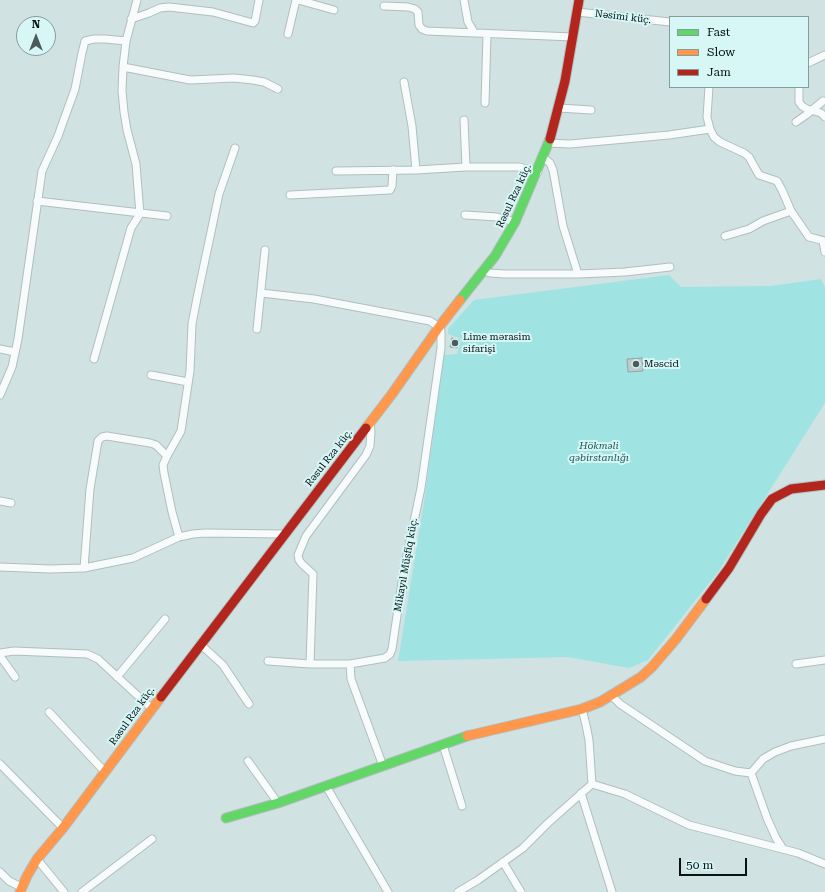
<!DOCTYPE html>
<html>
<head>
<meta charset="utf-8">
<style>
	body { margin:0 }
	#map { position:relative; width:825px; height:892px; overflow:hidden; background:#d1e2e2; font-family:"Roboto Serif",serif }
	canvas { display:block }
	.legend { position:absolute; left:669px; top:16px; width:140px; height:72px; box-sizing:border-box; background:#d6f7f6; border:1px solid #849c9b; margin:0; padding:5px 7px; list-style:none; font-size:12px; color:#081313 }
	.legend li { display:flex; align-items:center; gap:8px; height:20px }
	.legend b { width:20px; border:1px solid #849c9b }
	.north { position:absolute; left:16px; top:16px; width:40px; height:40px; box-sizing:border-box; background:#d6f7f6; border:1px solid #849c9b; border-radius:50%; rotate:0deg; font-size:11px; font-weight:700; line-height:16px; text-align:center; color:#081313 }
	.north::after { content:''; display:block; margin:auto; width:14px; height:18px; background:#4e5b5b; clip-path:polygon(50% 0,100% 100%,50% 72%,0 100%) }
	.scale { position:absolute; left:679px; top:858px; width:68px; height:18px; box-sizing:border-box; border:2px solid #081313; border-top:0; padding-left:5px; font-size:12px; line-height:14px; white-space:nowrap; color:#081313; -webkit-text-stroke:3px #d6f7f6; paint-order:stroke }
</style>
</head>
<body>
<div id="map">
<canvas width="825" height="892"></canvas>
<ul class="legend">
<li><b style="height:5px;background:#63d668"></b>Fast</li>
<li><b style="height:5px;background:#ff974d"></b>Slow</li>
<li><b style="height:5px;background:#b3261e"></b>Jam</li>
</ul>
<div class="north">N</div>
<div class="scale">50 m</div>
</div>
<script>
const g = document.querySelector('canvas').getContext('2d');
g.lineJoin = 'round';
function fill(path, color) { g.fillStyle = color; g.fill(path, 'evenodd'); }
const poly = rows => new Path2D(rows.map(r => 'M' + r).join(''));
function stroke(path, color, width, dash) { g.strokeStyle = color; g.lineWidth = width; g.lineCap = dash ? 'butt' : 'round'; g.setLineDash(dash || []); g.stroke(path); }
function label(font, color, halo, rows, align = 'center') {
  g.font = font + ' "Roboto Serif",serif'; g.lineWidth = 4; g.setLineDash([]); g.textBaseline = 'middle'; g.strokeStyle = halo; g.fillStyle = color; for (const [text, x, y, turn = 0] of rows) {
    g.save(); g.translate(x, y); g.rotate((+turn || 0) * Math.PI / 180); g.textAlign = isNaN(turn) ? turn : align; if (halo) g.strokeText(text, 0, 0); g.fillText(text, 0, 0); g.restore();
  }
}
fill(poly([
	[669,275,681,287,771,286,821,279,825,287,825,403,718,572,648,660,629,668,568,657,398,661,424,502,444,355,457,354,461,339,448,334,448,329,474,300]
]), '#a0e3e3');
const building = poly([
	[452,338,459,340,457,348,450,347,452,338],
	[642,358,643,371,628,372,627,359,642,358]
]);
fill(building, '#bdcbca');
stroke(building, '#97a4a4', 1);
const street = poly([
	[298,0,334,10],
	[464,0,468,22,474,32],
	[384,6,408,7,415,9,418,12,419,25,422,29,427,31,573,37],
	[577,12,670,22],
	[131,19,149,13,160,8,169,7,213,12,253,23,255,21,259,0],
	[288,34,296,0],
	[808,63,825,55],
	[123,67,190,80,234,78,253,80,264,82,278,89],
	[404,82,412,126,416,170],
	[709,87,707,117,710,129,714,137,720,142,744,153,749,157,759,175,777,181,782,190,791,211,809,237,825,241],
	[799,87,799,102,802,106,807,109,821,113,825,117],
	[485,103,487,34],
	[559,108,591,110],
	[464,120,466,167],
	[796,122,806,115,823,101],
	[549,143,570,144,669,135,710,129],
	[544,158,550,163,553,170,563,226,578,274],
	[336,171,416,170,466,167,519,167,538,172],
	[290,195,390,190,392,186,393,170],
	[37,201,167,216],
	[465,215,497,217,515,222],
	[725,236,749,229,763,221,791,211],
	[823,241,825,252],
	[485,271,490,273,505,274,578,274,625,272,670,267],
	[261,293,314,299,430,321,439,327,441,331,441,348,421,488,404,569,392,649,390,654,385,658,350,664,351,679,383,766],
	[257,329,265,250],
	[0,349,15,352],
	[94,359,131,228,140,214,136,164,127,130,124,112,122,91,123,67,126,41,137,0],
	[151,375,188,382],
	[0,395,12,367,18,339,42,171,58,136,75,89,82,53,85,41,94,39,105,39,126,41],
	[0,501,11,503],
	[179,537,172,512,164,473,163,465,167,456,181,431,190,371,192,324,197,298,219,194,235,148],
	[0,567,50,569,84,568,133,558,179,537,193,534,205,533,284,534],
	[84,568,90,489,98,441,102,437,107,436,150,443,156,445,167,456],
	[200,644,223,665,249,704],
	[0,653,14,651,87,654,98,659,151,708],
	[0,656,15,677],
	[268,661,310,664,350,664],
	[310,664,313,574,302,564,299,560,298,555,306,536,366,455,370,446,371,432,370,424],
	[796,664,825,660],
	[117,677,165,619],
	[612,696,620,704,705,761,735,771,751,773,763,759,775,752,791,746,825,739],
	[582,709,586,725,589,740,592,784,625,794,689,825,798,853,825,864],
	[49,712,105,772],
	[443,745,462,806],
	[248,761,278,803],
	[0,764,63,828],
	[751,773,767,818,776,838,783,849],
	[326,786,388,892],
	[581,793,612,892],
	[37,859,64,892],
	[503,862,521,892],
	[0,872,9,881,21,887],
	[82,892,152,839],
	[458,892,478,880,523,848,548,823,592,784]
]);
const fast = poly([
	[460,300,495,256,515,222,550,139],
	[226,818,278,803,467,736]
]);
const slow = poly([
	[366,428,392,394,439,327,460,300],
	[467,736,582,709,600,702,641,677,652,667,676,639,706,599],
	[20,892,27,876,37,859,63,828,161,697]
]);
const jam = poly([
	[550,139,565,81,579,0],
	[706,599,729,568,761,514,772,499,791,489,825,485],
	[161,697,366,428]
]);
stroke(street, '#b1bebe', 9);
stroke(fast, '#b1bebe', 11);
stroke(slow, '#b1bebe', 11);
stroke(jam, '#b1bebe', 11);
stroke(street, '#f8fbfb', 7);
stroke(fast, '#63d668', 9);
stroke(slow, '#ff974d', 9);
stroke(jam, '#b3261e', 9);
for (const [x, y, r, color] of [
	[455,343,4,"#4e5b5b"],
	[636,364,4,"#4e5b5b"]
]) { const dot = new Path2D(); dot.arc(x, y, r, 0, 2 * Math.PI); g.fillStyle = color; g.fill(dot); stroke(dot, '#d6f7f6', 1.5); }
label('10px', '#081313', '#d6f7f6', [
	["Nəsimi küç.",623,17,7],
	["Rəsul Rza küç.",514,196,-65],
	["Rəsul Rza küç.",329,458,-52],
	["Mikayıl Müşfiq küç.",406,565,-80],
	["Rəsul Rza küç.",132,716,-54]
]);
label('10px', '#081313', '#d6f7f6', [
	["Lime mərasim",463,337],
	["sifarişi",463,349],
	["Məscid",644,364]
], 'left');
label('italic 10px', '#225959', '#d6f7f6', [
	["Hökməli",599,446],
	["qəbirstanlığı",599,458]
]);
</script>
</body>
</html>
